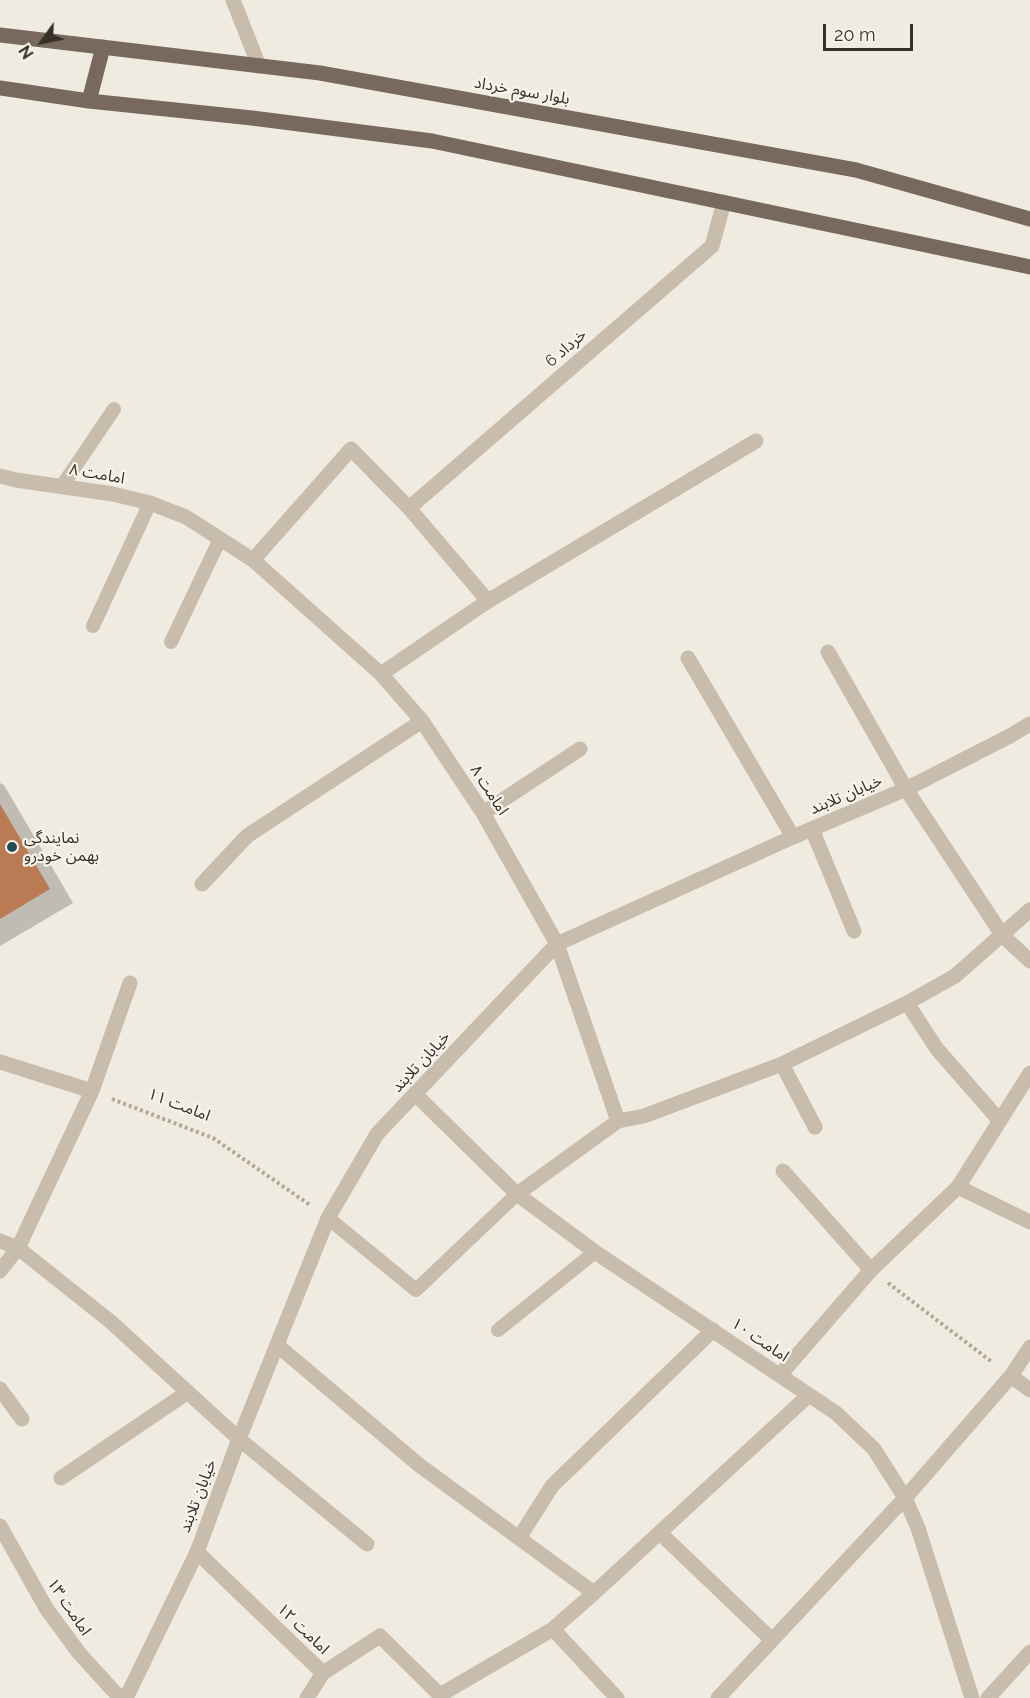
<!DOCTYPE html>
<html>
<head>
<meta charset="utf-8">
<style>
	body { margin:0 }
	#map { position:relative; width:1030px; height:1698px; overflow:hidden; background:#f0ebe0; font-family:Raleway,sans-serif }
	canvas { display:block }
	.north { position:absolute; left:12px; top:12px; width:60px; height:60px; -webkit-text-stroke:4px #f8f4ec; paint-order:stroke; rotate:237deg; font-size:16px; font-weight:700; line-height:24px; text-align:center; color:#37302a }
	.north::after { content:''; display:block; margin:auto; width:21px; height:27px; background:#37302a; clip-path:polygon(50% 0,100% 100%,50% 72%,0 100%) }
	.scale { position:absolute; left:823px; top:24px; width:90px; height:27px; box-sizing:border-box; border:3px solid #37302a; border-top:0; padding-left:8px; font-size:18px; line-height:21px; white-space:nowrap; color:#37302a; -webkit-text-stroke:4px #f8f4ec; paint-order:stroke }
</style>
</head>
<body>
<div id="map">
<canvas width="1030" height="1698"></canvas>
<div class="north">N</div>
<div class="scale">20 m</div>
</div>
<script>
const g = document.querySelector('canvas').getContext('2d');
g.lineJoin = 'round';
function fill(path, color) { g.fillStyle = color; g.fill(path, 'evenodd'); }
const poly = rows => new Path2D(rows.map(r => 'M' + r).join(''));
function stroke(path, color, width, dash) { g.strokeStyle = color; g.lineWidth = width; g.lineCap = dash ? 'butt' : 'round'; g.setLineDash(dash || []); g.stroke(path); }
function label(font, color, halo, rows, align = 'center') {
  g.font = font + ' Raleway,"Noto Sans Arabic",sans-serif'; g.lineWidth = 4.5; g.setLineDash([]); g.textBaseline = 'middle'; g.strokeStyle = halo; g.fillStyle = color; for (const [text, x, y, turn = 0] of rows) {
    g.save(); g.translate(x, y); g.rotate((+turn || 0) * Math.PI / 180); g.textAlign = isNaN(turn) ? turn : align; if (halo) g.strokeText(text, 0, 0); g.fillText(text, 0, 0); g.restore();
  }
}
fill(poly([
	[0,783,4,785,73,903,0,946]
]), '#0003');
fill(poly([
	[0,804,50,889,0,919]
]), '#ba7a54');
stroke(poly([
	[112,1099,213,1138,310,1205],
	[888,1283,992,1362]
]), '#b3a797', 4, [3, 3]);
stroke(poly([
	[62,486,114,409],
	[93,626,150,503],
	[171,642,220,539],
	[328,1218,416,1290,517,1194],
	[498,1330,595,1252]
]), '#c8bcac', 14);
stroke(poly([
	[233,0,259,66],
	[0,476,16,480,113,494,150,503,186,517,253,560,381,674,422,721,483,813,557,944,618,1121,644,1116,782,1064,815,1127],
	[409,508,712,246,724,202],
	[253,560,351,449,409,508,488,601,756,441],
	[828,652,906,789,1003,936,1030,961],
	[688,658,793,837],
	[381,674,488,601],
	[483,813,580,749],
	[812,829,854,931],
	[202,884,247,836,422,721],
	[907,1003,937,1049,1000,1121],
	[0,1062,92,1091],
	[782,1064,907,1003,955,976,1030,910],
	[1030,1073,958,1187,1030,1222],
	[416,1095,517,1194,595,1252,836,1413,874,1449,905,1498,918,1528,972,1698],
	[783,1171,871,1270],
	[517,1194,618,1121],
	[0,1241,18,1248,111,1322,239,1439,367,1544],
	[0,1271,18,1248,92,1091,130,983],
	[277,1345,419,1465,594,1593,553,1629,617,1698],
	[780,1375,871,1270,958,1187],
	[1011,1376,1030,1390],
	[0,1389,22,1419],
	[61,1478,188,1392],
	[0,1526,46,1608,79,1653,120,1698],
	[660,1533,772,1640],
	[519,1538,552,1486,713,1330],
	[197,1552,323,1673,380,1636,443,1698],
	[594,1593,809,1395],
	[440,1695,553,1629],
	[126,1698,197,1552,239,1439,328,1218,377,1134,557,944,793,837,906,789,1008,737,1030,724],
	[307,1698,323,1673],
	[718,1698,905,1498,1011,1376,1030,1347],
	[988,1698,1030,1652]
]), '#c8bcac', 15);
stroke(poly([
	[0,35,320,73,856,170,1030,219],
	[0,88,89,101,252,118,432,141,1030,267],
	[89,101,103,47]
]), '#77695d', 15);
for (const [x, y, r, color] of [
	[12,847,6,"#244b54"]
]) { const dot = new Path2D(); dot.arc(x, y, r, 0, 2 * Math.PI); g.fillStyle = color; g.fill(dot); stroke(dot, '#f8f4ec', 2); }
label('16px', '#37302a', '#f8f4ec', [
	["بلوار سوم خرداد",522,91,10],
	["خرداد 6",566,348,-41],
	["امامت ۸",97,474,10],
	["امامت ۸",489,790,57],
	["خیابان تلابند",846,795,-23],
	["خیابان تلابند",421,1062,-47],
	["امامت ۱۱",179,1105,21],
	["امامت ۱۰",760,1340,34],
	["خیابان تلابند",198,1496,-69],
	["امامت ۱۳",69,1607,56],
	["امامت ۱۲",303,1629,44]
]);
label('16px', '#37302a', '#f8f4ec', [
	["نمایندگی",24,838],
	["بهمن خودرو",24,856]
], 'left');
</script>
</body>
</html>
